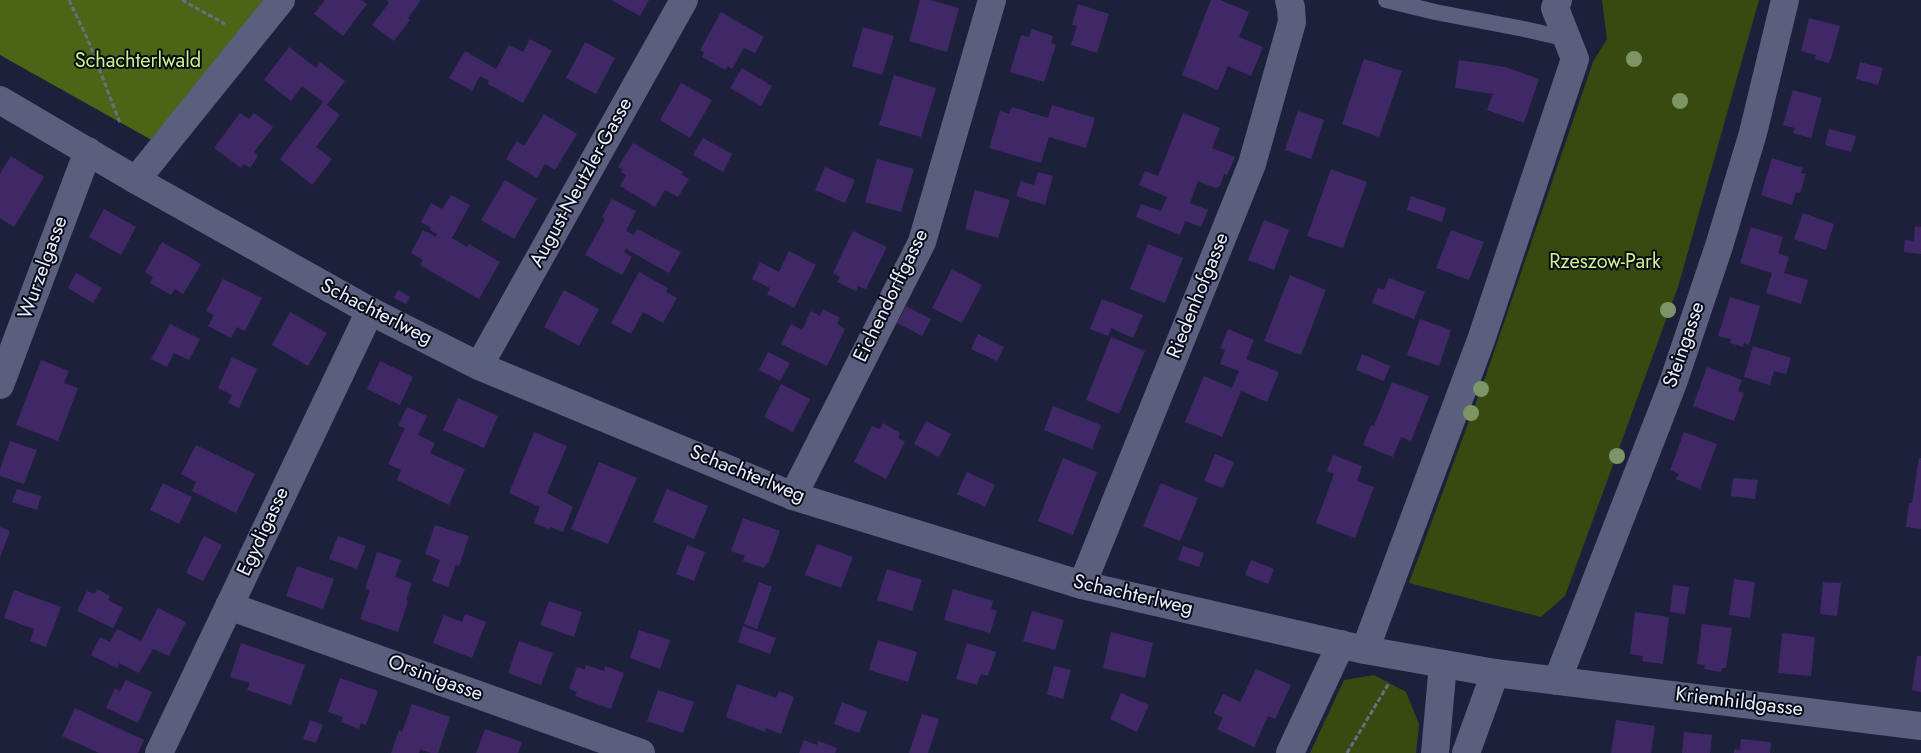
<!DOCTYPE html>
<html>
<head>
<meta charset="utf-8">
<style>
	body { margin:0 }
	canvas { display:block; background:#1c203a }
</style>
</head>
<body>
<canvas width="1921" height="753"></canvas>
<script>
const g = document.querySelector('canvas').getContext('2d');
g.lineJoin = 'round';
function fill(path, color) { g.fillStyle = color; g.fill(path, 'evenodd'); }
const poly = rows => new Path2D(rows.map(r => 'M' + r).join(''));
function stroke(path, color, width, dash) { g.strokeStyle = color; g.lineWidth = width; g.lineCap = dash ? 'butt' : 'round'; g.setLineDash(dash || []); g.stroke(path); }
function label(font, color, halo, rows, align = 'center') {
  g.font = font + ' Jost,sans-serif'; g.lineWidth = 4; g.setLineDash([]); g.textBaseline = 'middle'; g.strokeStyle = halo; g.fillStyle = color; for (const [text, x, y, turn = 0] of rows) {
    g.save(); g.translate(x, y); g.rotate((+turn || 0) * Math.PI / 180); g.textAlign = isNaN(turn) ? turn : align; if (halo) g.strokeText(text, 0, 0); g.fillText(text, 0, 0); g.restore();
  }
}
fill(poly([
	[1602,0,1759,0,1678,287,1565,596,1541,617,1409,583,1485,378,1593,62,1607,39],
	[1374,675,1406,692,1419,724,1416,753,1310,753,1344,680]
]), '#374a10');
fill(poly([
	[0,0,263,0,157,143,0,55]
]), '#4b6415');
fill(poly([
	[325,0,361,0,367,4,343,36,314,14],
	[388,0,421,0,408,18,410,20,394,41,372,25,389,3,387,1],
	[611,0,649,0,640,16],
	[920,0,930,0,959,8,947,52,909,41],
	[1211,0,1220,0,1249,12,1239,37,1263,47,1251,76,1228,66,1218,90,1182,75],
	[1078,4,1109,14,1097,53,1071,45,1077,26,1072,25],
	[721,12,764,37,755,53,744,48,732,69,728,66,725,70,702,57,704,52,700,50],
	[1809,18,1840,26,1831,59,1830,59,1829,63,1815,59,1816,55,1801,51],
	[863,27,894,36,882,75,852,66],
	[1032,29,1053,36,1051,43,1056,45,1044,82,1010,72,1021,35,1029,37],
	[530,39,552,51,523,103,488,84,489,81,480,76,472,91,449,78,465,51,496,69,509,45,523,52],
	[585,42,615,58,596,94,566,78],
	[289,47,316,68,320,62,345,81,327,105,340,115,316,147,332,159,312,185,280,159,323,102,302,86,291,101,264,80],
	[1364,59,1402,71,1379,137,1342,124],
	[1459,60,1505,67,1539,79,1524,123,1487,110,1493,94,1455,88],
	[1860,62,1883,68,1878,85,1856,79],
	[742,68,772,86,761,106,730,88],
	[894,75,936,88,921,137,879,125],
	[681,83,712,100,690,138,660,120],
	[1793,90,1822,98,1811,138,1793,133,1795,128,1783,125],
	[1052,105,1095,118,1086,148,1049,137,1041,163,989,148,1000,111,1009,114,1012,107,1048,118],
	[1298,111,1324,120,1311,159,1285,150],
	[240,113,249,119,254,113,273,127,254,152,258,156,250,168,244,164,241,168,214,148],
	[1183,113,1220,128,1212,148,1235,157,1227,175,1224,174,1220,186,1215,188,1198,181,1190,203,1208,210,1201,227,1185,221,1180,235,1136,217,1141,204,1161,211,1167,197,1139,185,1145,171,1158,176],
	[544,114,577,134,555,170,545,164,537,178,506,159,517,141,524,146],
	[1829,129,1856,136,1851,152,1825,145],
	[703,138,732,154,723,172,693,155],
	[633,143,683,172,682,175,689,179,678,197,665,190,655,207,620,186,626,175,621,172,622,169,618,167],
	[11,156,44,177,14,227,0,218,0,174],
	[1772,158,1803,168,1801,173,1806,174,1800,193,1796,192,1792,205,1761,195],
	[877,159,914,169,901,212,865,202],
	[825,167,855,180,845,203,815,190],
	[1331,169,1367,182,1343,248,1307,236],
	[1038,172,1053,176,1045,205,1016,196,1021,181,1034,185],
	[505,180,537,199,514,239,481,220],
	[975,190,1010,200,998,238,965,229],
	[451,195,470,205,452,238,467,247,469,244,500,262,479,299,420,265,423,260,411,253,423,230,436,237,437,234,430,230,431,228,421,222,431,203,442,209],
	[1411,196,1446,208,1442,222,1407,210],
	[612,199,636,211,626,231,634,235,637,229,681,252,669,273,626,249,624,252,632,257,622,275,585,255,605,219,602,217],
	[104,209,136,227,121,255,89,237],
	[1803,213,1834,224,1826,250,1794,239],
	[1264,220,1289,230,1274,270,1248,260],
	[1915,226,1921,227,1921,254,1904,252,1905,240,1914,241],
	[1751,227,1783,237,1778,253,1789,257,1784,273,1808,280,1801,304,1766,293,1772,273,1740,263],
	[1451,230,1484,242,1469,280,1436,268],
	[853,231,887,247,866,289,858,286,856,291,837,282,840,277,833,273],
	[162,242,201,264,183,294,175,289,171,295,150,283,153,277,145,272],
	[1148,244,1183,258,1165,303,1130,289],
	[789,251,816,265,794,308,767,294,770,288,752,279,760,262,779,272],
	[952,269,982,285,962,323,932,308],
	[639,272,668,288,666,292,677,298,663,323,643,312,631,334,611,323],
	[76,273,102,288,93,303,68,288],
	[1290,275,1326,290,1301,355,1264,341],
	[1389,278,1425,292,1414,319,1372,303,1378,288,1384,290],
	[223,279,262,298,245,331,237,327,231,338,208,326,214,315,206,311],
	[398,290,410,297,406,304,394,298],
	[564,290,599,309,579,346,544,327],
	[1730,297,1760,306,1749,345,1744,343,1743,347,1730,343,1731,339,1718,336],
	[1102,299,1143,315,1133,338,1111,328,1108,336,1090,329],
	[906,306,931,319,922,336,897,323],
	[823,309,840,318,837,324,845,329,827,366,781,344,791,324,802,330,811,311,820,316],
	[290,312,327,333,308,366,272,345],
	[1420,319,1451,330,1439,366,1407,355],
	[170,324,200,339,189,360,174,353,167,367,151,359],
	[1228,329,1254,340,1246,359,1279,372,1267,402,1241,391,1222,437,1185,422,1204,376,1232,388,1239,371,1220,364,1225,350,1220,348],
	[978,334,1004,347,997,361,971,349],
	[1111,337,1145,351,1119,414,1086,400],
	[1753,346,1791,358,1786,374,1774,371,1770,385,1744,377],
	[768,352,790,363,780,381,759,370],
	[1362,354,1390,366,1384,381,1356,370],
	[232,357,257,369,239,408,228,403,232,395,218,388],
	[41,360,69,371,64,383,78,388,58,441,16,425],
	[380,361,413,377,400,405,367,389],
	[1707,367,1742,380,1738,391,1744,393,1734,421,1693,406],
	[1392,382,1429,396,1411,441,1401,437,1393,457,1363,445,1371,425,1374,426],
	[781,384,810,399,793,432,764,417],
	[458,398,498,416,484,448,443,430],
	[1053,406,1101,425,1092,449,1044,430],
	[407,407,427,416,418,435,435,443,430,453,465,469,449,505,397,480,401,470,388,464,405,428,398,426],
	[926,421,951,434,939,457,914,444],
	[883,423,900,433,898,438,905,442,886,479,854,462,872,426,880,429],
	[534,432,567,446,547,493,573,507,563,532,550,527,549,529,534,523,540,507,509,493],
	[1684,432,1717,444,1700,489,1676,479,1679,474,1670,470],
	[10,441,37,450,24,484,0,476,0,469],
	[196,445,255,474,236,513,192,491,196,482,181,474],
	[1215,454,1234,462,1223,488,1204,481],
	[1333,455,1362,466,1357,481,1374,487,1355,538,1316,523,1334,474,1327,471],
	[1063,458,1097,472,1073,535,1038,521],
	[1919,458,1921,458,1921,529,1906,527,1909,503,1912,503],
	[599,462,637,478,608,544,571,529],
	[967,472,995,485,985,507,957,494],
	[1733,478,1758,480,1755,499,1731,496],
	[163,483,192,497,179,524,150,510],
	[1161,483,1198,498,1180,541,1143,526],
	[17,489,41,496,37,510,12,502],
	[667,489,708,506,694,539,653,522],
	[743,518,780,531,768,564,767,563,764,568,743,561,745,556,731,551],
	[435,525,469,536,459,566,456,565,448,587,432,581,440,560,425,554],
	[0,527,10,531,0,557],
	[204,536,222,545,203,581,186,573],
	[338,536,366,546,357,569,329,559],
	[817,544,853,557,841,588,805,575],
	[687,545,705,552,694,581,676,574],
	[1183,546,1204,553,1199,567,1178,560],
	[377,552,401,560,395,577,412,583,406,600,408,601,398,632,360,619,370,590,365,589],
	[1251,560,1274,569,1268,584,1245,575],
	[297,566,334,579,323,609,286,596],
	[887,569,922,580,912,611,877,600],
	[1734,579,1755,582,1750,618,1729,615],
	[759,582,772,587,757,629,744,624],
	[1823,582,1841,583,1837,616,1820,614],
	[1673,585,1689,587,1685,614,1670,612],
	[97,589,110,596,108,600,123,608,113,628,77,611,87,591,95,594],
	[953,589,993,601,991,609,997,611,990,633,944,620],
	[14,590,61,607,46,647,30,641,34,629,4,618],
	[549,601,582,612,574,637,540,625],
	[158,608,186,622,169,656,153,649,139,673,119,663,117,668,91,655,100,637,110,642,117,629,141,641],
	[1032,611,1064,620,1055,650,1023,641],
	[1635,612,1669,617,1663,664,1642,661,1643,656,1630,654],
	[465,614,486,622,472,658,433,643,444,615,462,622],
	[1702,624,1732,628,1726,668,1722,668,1721,672,1704,669,1705,665,1697,664],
	[743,626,776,638,770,654,738,642],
	[639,630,670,640,660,669,630,658],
	[1111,632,1153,643,1145,678,1103,668],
	[1782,633,1815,637,1811,676,1778,673],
	[878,640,917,652,908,682,869,670],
	[519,641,553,653,541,685,508,673],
	[241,643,305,665,291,705,247,690,250,683,230,677],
	[967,643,996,652,988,676,981,674,977,685,956,679],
	[1917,656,1921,656,1921,692,1912,690],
	[586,665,604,671,605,666,624,673,611,709,575,696,577,692,569,689,577,667,585,670],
	[1054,666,1071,670,1063,699,1047,694],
	[1256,669,1291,685,1275,719,1268,716,1254,747,1217,729,1223,718,1214,713,1223,694,1240,702],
	[340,678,378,691,366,725,361,723,359,729,341,722,343,717,328,712],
	[126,680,152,692,138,723,106,708,115,688,120,691],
	[737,684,776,698,779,691,794,697,781,734,766,728,765,732,726,717],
	[658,690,694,702,683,733,647,721],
	[1121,693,1149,705,1137,732,1110,719],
	[842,702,867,712,859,733,834,724],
	[412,704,450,717,438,753,431,753,420,749,419,753,391,753,399,730,402,732],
	[75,708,144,740,138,753,99,753,62,736],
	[922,714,939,719,928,753,909,753],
	[310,720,323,725,316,743,303,739],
	[1616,720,1655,726,1651,753,1611,753],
	[485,729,522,742,518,753,476,753],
	[1684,732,1712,735,1710,753,1682,753],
	[1741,739,1771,742,1770,753,1734,753,1734,749,1740,750],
	[804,740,817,745,818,741,837,748,835,753,799,753]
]), '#402867');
stroke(poly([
	[69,0,88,40,120,123],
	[182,0,225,24],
	[1347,753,1389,683]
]), '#6a6e85', 3, [5, 2.5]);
stroke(poly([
	[1386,0,1435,12,1524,29,1568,39]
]), '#595f7d', 16);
stroke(poly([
	[136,180,281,0],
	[479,366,684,0],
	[0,385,88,151],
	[793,496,922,242,992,0],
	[1082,585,1252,164,1292,22,1291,8,1289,0],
	[229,606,641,753],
	[1365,650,1481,340,1575,59,1555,8,1558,0],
	[1557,681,1673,383,1719,246,1753,133,1785,0],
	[159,753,370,311],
	[1290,753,1341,644],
	[1435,753,1443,664],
	[1466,753,1495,673]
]), '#595f7d', 28);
stroke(poly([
	[0,100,136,180,370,311,479,366,793,496,1082,585,1365,650,1495,673,1921,726]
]), '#595f7d', 28);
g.fillStyle = '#7d9467';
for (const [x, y] of [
	[1634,59],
	[1680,101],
	[1668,310],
	[1481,389],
	[1471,413],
	[1617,456]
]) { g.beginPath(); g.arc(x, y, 8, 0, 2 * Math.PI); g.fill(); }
label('20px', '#cdf38c', '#090b16', [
	["Schachterlwald",138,62],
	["Rzeszow-Park",1605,263]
]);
label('20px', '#e9edff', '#090b16', [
	["August-Neutzler-Gasse",582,183,-61],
	["Wurzelgasse",44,268,-70],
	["Eichendorffgasse",892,296,-64],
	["Riedenhofgasse",1199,296,-68],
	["Schachterlweg",376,313,27],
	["Steingasse",1685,345,-71],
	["Schachterlweg",747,475,22],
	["Egydigasse",264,532,-65],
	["Schachterlweg",1133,596,13],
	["Orsinigasse",435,679,20],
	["Kriemhildgasse",1739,703,7]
]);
</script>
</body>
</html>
